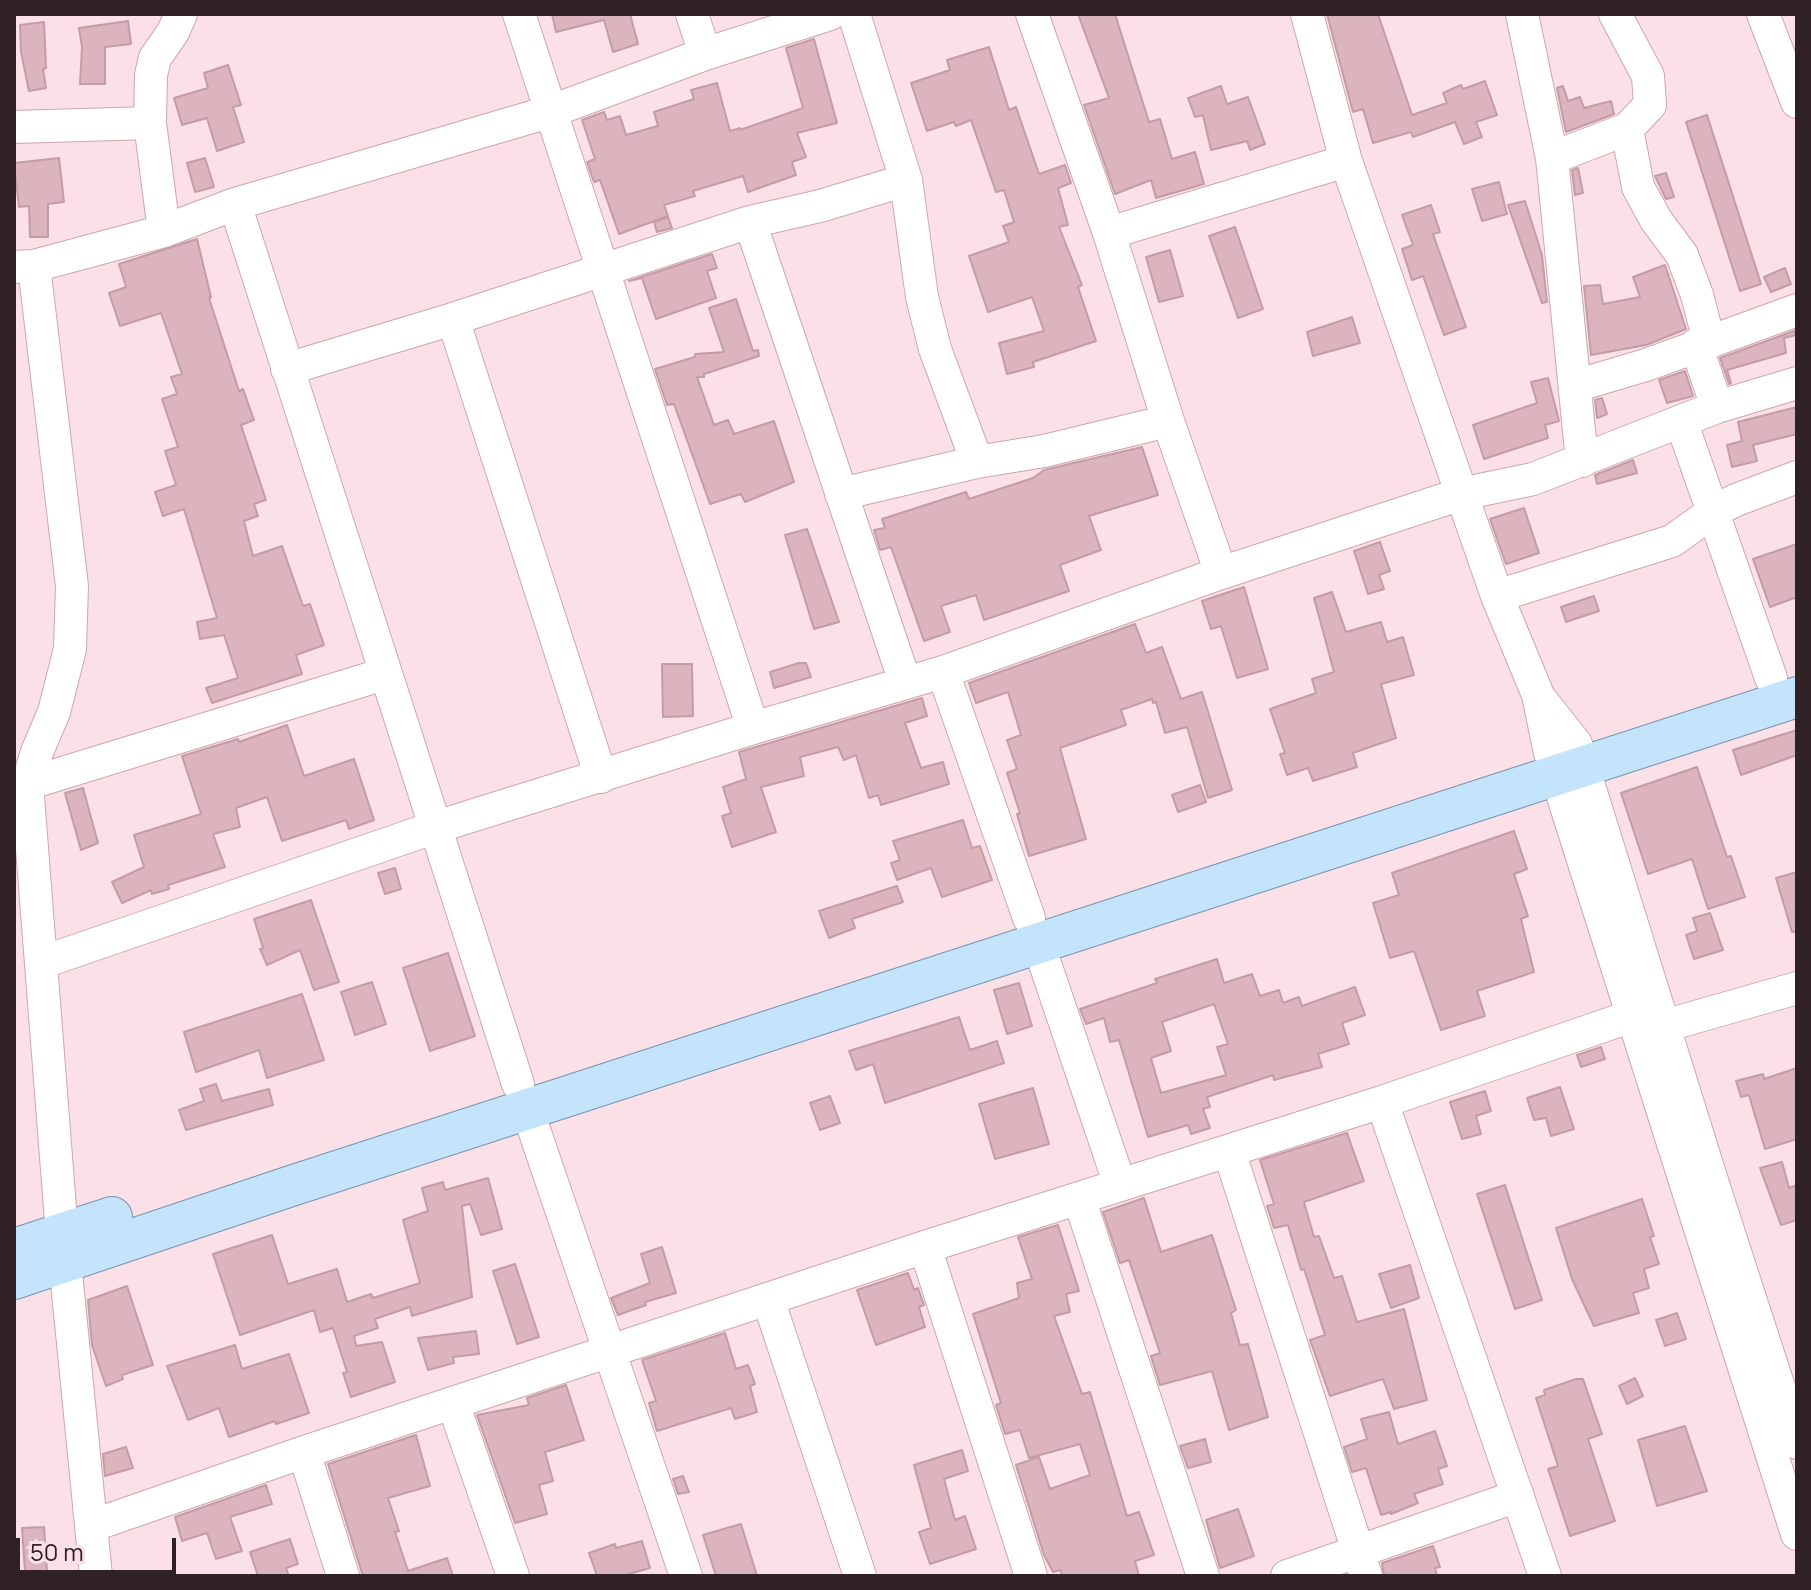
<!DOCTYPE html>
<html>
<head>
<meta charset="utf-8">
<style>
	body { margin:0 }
	#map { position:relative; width:1811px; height:1590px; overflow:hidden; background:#fbe1e7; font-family:Manrope,sans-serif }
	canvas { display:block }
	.frame { position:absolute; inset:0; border:16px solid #302124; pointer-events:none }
	.scale { position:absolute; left:16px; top:1538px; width:160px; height:36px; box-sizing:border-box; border:4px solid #302124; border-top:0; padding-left:10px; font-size:24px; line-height:28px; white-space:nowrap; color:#302124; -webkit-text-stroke:6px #fbe1e7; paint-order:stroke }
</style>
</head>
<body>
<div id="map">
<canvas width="1811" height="1590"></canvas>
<div class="frame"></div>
<div class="scale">50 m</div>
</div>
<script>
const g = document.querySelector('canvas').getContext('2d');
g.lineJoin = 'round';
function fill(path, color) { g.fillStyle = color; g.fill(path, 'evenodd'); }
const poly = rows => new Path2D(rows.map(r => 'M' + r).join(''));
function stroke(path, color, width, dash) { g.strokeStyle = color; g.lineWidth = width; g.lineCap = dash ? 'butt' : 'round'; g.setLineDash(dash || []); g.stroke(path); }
const building = poly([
	[552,14,630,14,638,44,613,52,604,20,556,32,552,14],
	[1078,14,1115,14,1149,122,1160,119,1172,159,1195,152,1204,184,1156,198,1151,180,1115,194,1084,105,1109,98,1078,14],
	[1327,14,1378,14,1412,115,1447,103,1443,93,1461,85,1463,89,1485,81,1497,115,1476,122,1482,137,1464,144,1455,122,1413,137,1411,132,1373,143,1363,109,1353,112,1327,14],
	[128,21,131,44,105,47,105,84,80,84,82,47,79,28,128,21],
	[44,22,46,68,43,69,46,88,29,91,21,52,20,25,44,22],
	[814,39,837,123,797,133,806,157,792,162,796,175,748,192,743,176,693,191,695,196,664,205,668,216,619,234,600,180,594,182,587,162,595,159,582,120,604,112,607,120,620,116,626,135,658,126,654,112,694,99,691,90,717,83,730,131,740,128,740,130,803,108,786,48,814,39],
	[989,47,1009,110,1016,107,1039,174,1065,165,1071,183,1058,188,1068,225,1059,227,1082,285,1078,287,1096,341,1033,362,1034,367,1007,374,999,343,1044,331,1032,297,988,312,969,256,1009,242,1003,226,1014,222,1004,190,996,192,971,120,956,126,954,122,927,131,911,83,950,70,947,60,989,47],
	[228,65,241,105,233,107,244,142,217,151,207,118,182,125,174,98,208,88,204,73,228,65],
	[1221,86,1227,104,1248,97,1265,144,1250,150,1247,141,1211,150,1203,115,1195,117,1188,98,1221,86],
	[1563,86,1568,101,1580,97,1584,108,1611,101,1614,114,1566,132,1557,88,1563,86],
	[1707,115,1761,284,1740,291,1686,122,1707,115],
	[59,158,64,202,48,204,48,237,30,237,29,206,19,207,14,163,59,158],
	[205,158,214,187,195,192,187,163,205,158],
	[1578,168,1583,193,1575,195,1572,170,1578,168],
	[1666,173,1674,197,1666,199,1655,176,1666,173],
	[1499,182,1507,214,1482,221,1472,189,1499,182],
	[1525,201,1542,255,1547,302,1542,303,1508,205,1525,201],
	[1431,205,1440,232,1433,234,1466,327,1444,335,1423,276,1412,280,1402,249,1413,245,1402,215,1431,205],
	[668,217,672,228,657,232,654,222,668,217],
	[1235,227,1263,309,1238,318,1209,236,1235,227],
	[197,239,211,297,209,298,239,391,243,389,254,420,241,425,266,500,254,504,258,516,244,521,253,556,282,546,303,606,310,604,324,645,296,655,302,674,212,703,206,688,238,678,224,635,200,639,197,622,217,618,184,509,163,516,155,492,176,485,165,451,178,447,162,399,177,394,171,377,182,374,161,313,120,326,109,293,126,287,119,264,197,239],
	[1170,250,1183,296,1159,302,1146,257,1170,250],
	[712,254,717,268,707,271,716,298,656,319,642,278,629,281,712,254],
	[1665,265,1686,329,1646,345,1591,355,1584,286,1600,285,1603,304,1640,297,1633,277,1665,265],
	[1785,268,1791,284,1771,292,1764,277,1785,268],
	[736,299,753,351,758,350,759,356,704,374,704,377,697,377,714,425,728,420,734,434,774,421,794,482,745,502,741,494,710,504,674,404,667,405,655,369,695,357,695,354,724,352,709,308,736,299],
	[1352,317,1360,343,1313,356,1307,332,1352,317],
	[1794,331,1796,335,1784,338,1786,353,1727,370,1731,383,1729,384,1720,358,1794,331],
	[1685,371,1693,396,1667,403,1659,380,1685,371],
	[1548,378,1559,421,1545,425,1548,438,1484,459,1473,425,1537,403,1531,382,1548,378],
	[1602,398,1607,414,1597,418,1595,400,1602,398],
	[1797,407,1797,434,1753,445,1757,461,1732,467,1727,445,1742,441,1738,422,1797,407],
	[1142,447,1158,495,1089,516,1101,550,1060,565,1069,591,984,620,976,595,941,606,950,632,924,641,891,547,880,550,874,530,885,528,882,519,966,492,969,499,1033,478,1044,470,1142,447],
	[1633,460,1637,473,1597,484,1595,475,1633,460],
	[1524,508,1539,553,1506,564,1490,519,1524,508],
	[807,529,839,622,814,629,785,535,807,529],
	[1380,542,1390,571,1379,575,1384,589,1368,594,1354,551,1380,542],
	[1797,544,1797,597,1770,607,1753,559,1797,544],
	[1244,587,1268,669,1237,678,1221,626,1211,629,1202,601,1244,587],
	[1332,592,1346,632,1381,622,1387,642,1403,637,1414,675,1381,684,1396,738,1353,753,1357,767,1313,781,1308,768,1287,775,1280,754,1285,753,1270,709,1316,693,1312,679,1334,672,1314,598,1332,592],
	[1594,596,1599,611,1566,622,1561,607,1594,596],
	[1135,624,1146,653,1162,647,1181,699,1202,692,1232,790,1208,798,1187,727,1165,733,1156,702,1153,703,1152,699,1121,710,1126,725,1060,748,1086,839,1029,856,1017,814,1020,813,1007,773,1017,769,1007,740,1021,735,1008,692,976,703,969,683,1135,624],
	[799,663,806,663,811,677,774,688,770,672,799,663],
	[662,664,692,664,693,716,663,717,662,664],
	[922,698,927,716,905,723,921,768,943,762,949,784,881,805,878,795,869,798,856,755,844,760,838,747,800,757,804,776,761,787,776,832,732,847,722,816,731,813,723,787,746,779,739,752,922,698],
	[287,725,304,776,354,759,374,820,349,829,346,820,282,841,267,797,236,808,240,827,213,834,225,867,168,885,169,889,152,894,151,890,122,903,112,882,144,867,134,835,201,814,182,756,238,739,239,742,287,725],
	[1797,730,1797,755,1741,775,1733,750,1797,730],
	[1697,767,1727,857,1731,856,1745,897,1708,909,1692,859,1648,874,1621,793,1697,767],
	[1200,785,1206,802,1178,812,1172,795,1200,785],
	[83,788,98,843,81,850,65,793,83,788],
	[963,820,972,848,980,846,992,880,942,897,931,868,897,880,891,863,900,860,893,841,963,820],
	[1514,831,1527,869,1514,874,1528,916,1521,919,1534,972,1477,991,1485,1016,1441,1030,1414,951,1390,958,1373,903,1399,895,1392,873,1514,831],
	[395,868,401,889,385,894,378,873,395,868],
	[1797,872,1797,932,1792,932,1776,878,1797,872],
	[897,886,903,902,852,919,855,928,829,938,819,911,897,886],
	[311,900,339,982,314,990,300,950,267,965,260,949,263,948,254,919,311,900],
	[1710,913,1723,950,1694,959,1686,935,1697,931,1693,918,1710,913],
	[448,953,475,1036,430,1051,403,968,448,953],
	[1217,959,1224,983,1252,974,1260,996,1279,990,1283,1003,1299,997,1302,1006,1355,987,1365,1015,1342,1023,1349,1044,1318,1054,1322,1067,1274,1080,1273,1075,1207,1097,1210,1107,1203,1109,1210,1128,1191,1134,1188,1125,1148,1137,1119,1040,1110,1042,1104,1018,1086,1024,1080,1009,1157,983,1155,979,1217,959],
	[1214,1004,1228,1044,1217,1047,1226,1075,1161,1093,1151,1058,1171,1051,1162,1022,1214,1004],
	[372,982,386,1024,355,1035,341,992,372,982],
	[1019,983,1032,1026,1007,1034,994,990,1019,983],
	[302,994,324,1060,267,1078,259,1050,196,1072,184,1032,302,994],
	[959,1017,970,1050,997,1041,1004,1063,885,1103,873,1064,856,1070,849,1051,959,1017],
	[1601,1047,1605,1059,1581,1067,1577,1055,1601,1047],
	[1797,1068,1797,1139,1765,1149,1749,1095,1741,1097,1736,1081,1763,1074,1764,1079,1797,1068],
	[216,1084,222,1101,269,1089,273,1105,186,1130,179,1110,204,1101,200,1089,216,1084],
	[1560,1087,1574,1129,1551,1136,1546,1118,1534,1120,1527,1098,1560,1087],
	[1033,1088,1049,1144,995,1159,979,1104,1033,1088],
	[1485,1091,1491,1111,1476,1116,1481,1134,1462,1139,1450,1102,1485,1091],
	[830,1096,840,1123,820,1130,810,1103,830,1096],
	[1347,1133,1364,1181,1304,1202,1314,1237,1319,1236,1334,1278,1342,1276,1357,1322,1404,1309,1427,1400,1394,1409,1383,1379,1330,1396,1310,1340,1325,1335,1304,1269,1301,1270,1288,1225,1274,1228,1267,1206,1274,1204,1260,1160,1347,1133],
	[1782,1162,1789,1188,1797,1185,1797,1220,1781,1225,1760,1168,1782,1162],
	[488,1178,502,1229,481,1235,470,1204,462,1206,472,1297,412,1316,410,1307,375,1319,378,1328,354,1336,356,1346,382,1342,395,1382,351,1397,343,1373,347,1372,333,1328,320,1332,314,1310,240,1335,213,1254,272,1235,288,1284,337,1269,347,1302,371,1294,373,1298,420,1283,403,1220,428,1211,422,1188,443,1182,445,1190,488,1178],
	[1505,1185,1542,1300,1515,1309,1477,1194,1505,1185],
	[1144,1198,1161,1252,1212,1235,1236,1310,1231,1313,1240,1345,1248,1344,1268,1417,1229,1430,1212,1371,1160,1385,1151,1356,1160,1353,1129,1260,1120,1263,1103,1212,1144,1198],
	[1642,1199,1654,1236,1650,1237,1659,1264,1644,1269,1649,1288,1633,1293,1639,1313,1594,1326,1572,1279,1556,1228,1642,1199],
	[1058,1225,1079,1291,1066,1294,1070,1312,1054,1316,1082,1394,1090,1392,1127,1516,1139,1512,1154,1555,1135,1561,1139,1576,1063,1576,1060,1570,1053,1572,1044,1555,1016,1465,1039,1457,1050,1489,1090,1475,1080,1444,1029,1458,1020,1430,1005,1434,996,1405,1001,1403,973,1314,1019,1298,1017,1283,1032,1279,1018,1237,1058,1225],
	[662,1247,676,1293,645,1302,646,1305,618,1315,611,1298,650,1283,641,1254,662,1247],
	[515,1264,539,1337,517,1344,493,1271,515,1264],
	[1410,1265,1419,1298,1391,1308,1379,1274,1410,1265],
	[908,1273,914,1290,918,1288,924,1305,919,1307,925,1327,876,1345,857,1290,908,1273],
	[127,1286,153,1365,122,1375,123,1379,106,1386,92,1345,88,1300,127,1286],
	[1677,1313,1686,1339,1665,1346,1656,1320,1677,1313],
	[476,1331,479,1354,453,1357,454,1363,428,1370,418,1338,476,1331],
	[725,1333,736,1369,748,1365,755,1384,750,1386,757,1412,735,1419,731,1408,657,1431,649,1403,656,1401,642,1360,725,1333],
	[235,1345,242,1369,289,1354,309,1413,276,1424,275,1421,229,1437,219,1408,188,1420,167,1366,235,1345],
	[1635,1378,1643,1396,1627,1404,1619,1386,1635,1378],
	[1576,1379,1583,1379,1602,1434,1588,1439,1615,1521,1570,1536,1548,1469,1558,1466,1536,1398,1545,1395,1544,1390,1576,1379],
	[566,1385,584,1440,545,1452,553,1481,539,1485,547,1514,515,1523,477,1415,529,1405,527,1398,566,1385],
	[1389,1412,1398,1444,1435,1431,1447,1466,1438,1469,1443,1484,1414,1494,1418,1503,1391,1514,1391,1512,1381,1515,1366,1468,1352,1472,1344,1447,1367,1439,1361,1419,1389,1412],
	[1685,1426,1707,1491,1657,1506,1638,1440,1685,1426],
	[416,1435,430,1486,388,1498,399,1531,395,1532,408,1571,447,1558,453,1576,363,1576,328,1464,416,1435],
	[1205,1439,1211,1462,1188,1468,1180,1446,1205,1439],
	[126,1447,133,1468,105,1476,103,1454,126,1447],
	[962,1450,968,1471,944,1479,955,1520,965,1516,976,1549,930,1564,919,1532,931,1528,914,1465,962,1450],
	[683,1476,689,1492,678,1494,673,1479,683,1476],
	[266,1485,272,1504,230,1517,242,1551,216,1559,207,1533,182,1541,175,1517,266,1485],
	[1238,1509,1254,1556,1220,1568,1206,1520,1238,1509],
	[741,1524,757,1576,716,1576,703,1535,741,1524],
	[44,1527,47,1571,25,1572,22,1528,44,1527],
	[290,1539,298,1564,286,1568,289,1576,258,1576,250,1552,290,1539],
	[642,1541,650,1568,622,1576,597,1576,589,1553,615,1544,616,1548,642,1541],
	[1433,1546,1440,1567,1435,1568,1437,1576,1384,1576,1382,1563,1433,1546]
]);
fill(building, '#dcb4bd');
stroke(building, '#c49ca5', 2);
const minor = poly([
	[519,14,753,728],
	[692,14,705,54],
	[854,14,906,180,922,297,935,349,977,462],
	[1032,14,1109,233,1168,421,1221,573],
	[1307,14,1346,161,1497,596,1538,695,1550,753,1565,803,1797,1534],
	[1522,14,1552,158,1582,461],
	[1763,14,1797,102],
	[14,127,150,123],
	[1627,129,1638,187,1656,220,1682,255,1697,295,1709,341],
	[1552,158,1627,129,1650,105,1648,76,1615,14],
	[235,204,518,1084],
	[750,222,905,682],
	[164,231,150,123,151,75,155,58,173,32,181,14],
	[1109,233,1346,161],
	[34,266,72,586,70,649,54,712,37,752,27,784,62,1234],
	[14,267,34,266,164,231,235,204,549,112,705,54,830,14],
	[453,319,601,777],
	[1696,345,1717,407],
	[287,369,453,319,750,222,820,206,906,180],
	[1575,386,1646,365,1797,310],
	[1681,421,1771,678],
	[841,494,977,462,1044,451,1168,421],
	[1497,596,1672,541,1714,511,1736,500,1797,477],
	[943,672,1029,918],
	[1542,701,1576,744,1713,1184,1797,1443],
	[14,785,27,784,384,674],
	[1038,943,1120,1185],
	[43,962,436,827,753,728,943,672,1221,573,1461,494,1533,479,1717,407,1797,383],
	[1664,1026,1797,988],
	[1382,1102,1545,1576],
	[527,1109,686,1576],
	[1229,1151,1366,1576],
	[1079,1198,1203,1576],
	[925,1247,1031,1576],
	[65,1262,96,1576],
	[768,1299,860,1576],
	[453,1403,513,1576],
	[304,1452,343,1576],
	[91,1526,304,1452,925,1247,1382,1102,1632,1016],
	[1287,1576,1518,1496]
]);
const major = poly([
	[14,1249,112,1217],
	[14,1279,291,1186,1797,697]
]);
stroke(minor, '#cea6af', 34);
stroke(major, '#7794af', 42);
stroke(minor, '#fff', 32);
stroke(major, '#c4e4fc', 40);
</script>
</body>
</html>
